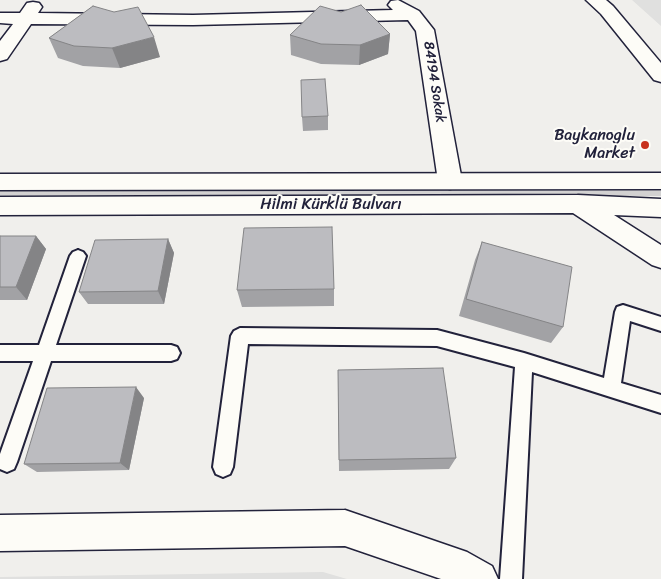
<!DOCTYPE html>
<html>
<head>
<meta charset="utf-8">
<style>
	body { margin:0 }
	canvas { display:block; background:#f0efec }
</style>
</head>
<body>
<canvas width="661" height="579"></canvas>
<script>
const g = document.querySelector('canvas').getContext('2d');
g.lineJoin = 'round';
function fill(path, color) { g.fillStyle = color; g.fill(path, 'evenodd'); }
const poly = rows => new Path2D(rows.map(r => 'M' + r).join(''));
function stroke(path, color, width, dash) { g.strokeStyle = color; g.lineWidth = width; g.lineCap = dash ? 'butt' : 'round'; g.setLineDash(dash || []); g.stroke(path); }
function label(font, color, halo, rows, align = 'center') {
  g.font = font + ' Sriracha,sans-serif'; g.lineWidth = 4; g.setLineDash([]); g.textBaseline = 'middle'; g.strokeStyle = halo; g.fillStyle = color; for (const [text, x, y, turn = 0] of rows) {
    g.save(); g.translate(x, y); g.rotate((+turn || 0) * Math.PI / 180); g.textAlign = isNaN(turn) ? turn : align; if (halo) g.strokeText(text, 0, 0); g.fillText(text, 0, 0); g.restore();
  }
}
fill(poly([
	[632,0,661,0,661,26],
	[323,572,347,579,0,579,0,577]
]), '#e0e0df');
fill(poly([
	[0,191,661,191,661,196,0,195]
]), '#d2d1d1');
const lane = poly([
	[78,250,83,252,86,256,56,345,171,345,177,347,180,353,177,359,171,361,51,361,17,462,14,469,7,472,0,469,0,454,33,361,0,361,0,345,39,345,70,256,73,252,78,250],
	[623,305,661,317,661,331,630,321,621,383,661,395,661,413,532,372,522,579,500,579,515,367,437,346,248,344,233,467,230,474,223,477,216,474,213,467,231,336,234,331,240,328,437,330,524,353,604,378,615,312,617,307,623,305]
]);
const street = poly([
	[398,0,419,11,434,30,462,181,458,187,450,189,442,187,438,181,416,31,408,20,193,25,31,24,7,59,0,61,0,41,13,24,0,23,0,13,20,13,27,3,33,2,39,3,42,7,38,13,193,15,393,10,388,5,391,1,398,0],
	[345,510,467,552,492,566,498,579,441,579,345,546,0,551,0,515,345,510]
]);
const secondary = poly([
	[586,0,606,0,613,6,661,63,661,82,654,80,601,14,586,0],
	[661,173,661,189,0,190,0,174,661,173],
	[578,195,661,199,661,217,614,215,661,245,661,268,652,265,573,213,0,215,0,197,578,195]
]);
stroke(lane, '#22223b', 4);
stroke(street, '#22223b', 3);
stroke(secondary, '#22223b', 3);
fill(lane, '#fdfcf7');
fill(street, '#fdfcf7');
fill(secondary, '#fdfcf7');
fill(poly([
	[93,6,160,57,120,68,83,66,58,58,49,38],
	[390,34,388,54,359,65,321,64,291,55,290,35],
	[328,116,328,130,303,131,302,117],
	[0,236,36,236,46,249,27,300,0,300],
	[168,239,174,253,164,304,88,304,79,292],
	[482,242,563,327,551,343,459,316,475,260],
	[334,289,334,306,242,307,237,290],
	[338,370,456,458,449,469,339,471],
	[144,398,129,470,37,472,24,464]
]), '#a2a2a5');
fill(poly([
	[390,34,388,54,359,65,360,45],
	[154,37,160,57,120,68,112,48],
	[36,236,46,249,27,300,16,287],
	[168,239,174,253,164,304,158,291],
	[136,387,144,398,129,470,120,463]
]), '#848486');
const building = poly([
	[361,5,390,34,360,45,321,44,290,35,320,6,341,12,361,5],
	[93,6,114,12,138,7,154,37,112,48,74,46,49,38,93,6],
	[325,79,328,116,302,117,301,80,325,79],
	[332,227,334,289,237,290,244,228,332,227],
	[0,236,36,236,16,287,0,287,0,236],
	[168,239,158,291,79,292,95,240,168,239],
	[482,242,572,267,563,327,466,299,482,242],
	[443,368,456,458,339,460,338,370,443,368],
	[136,387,120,463,24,464,47,388,136,387]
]);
fill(building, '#bcbcc0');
stroke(building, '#848486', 1);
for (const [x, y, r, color] of [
	[645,145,5,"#c8321e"]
]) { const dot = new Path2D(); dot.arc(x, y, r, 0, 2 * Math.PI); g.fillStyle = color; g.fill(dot); stroke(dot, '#fdfcf7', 2); }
label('14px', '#22223b', '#fdfcf7', [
	["84194 Sokak",434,82,81]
]);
label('16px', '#22223b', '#fdfcf7', [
	["Baykanoglu",635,136],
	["Market",635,154]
], 'right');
label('16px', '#22223b', '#fdfcf7', [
	["Hilmi Kürklü Bulvarı",331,205]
]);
</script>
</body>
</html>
